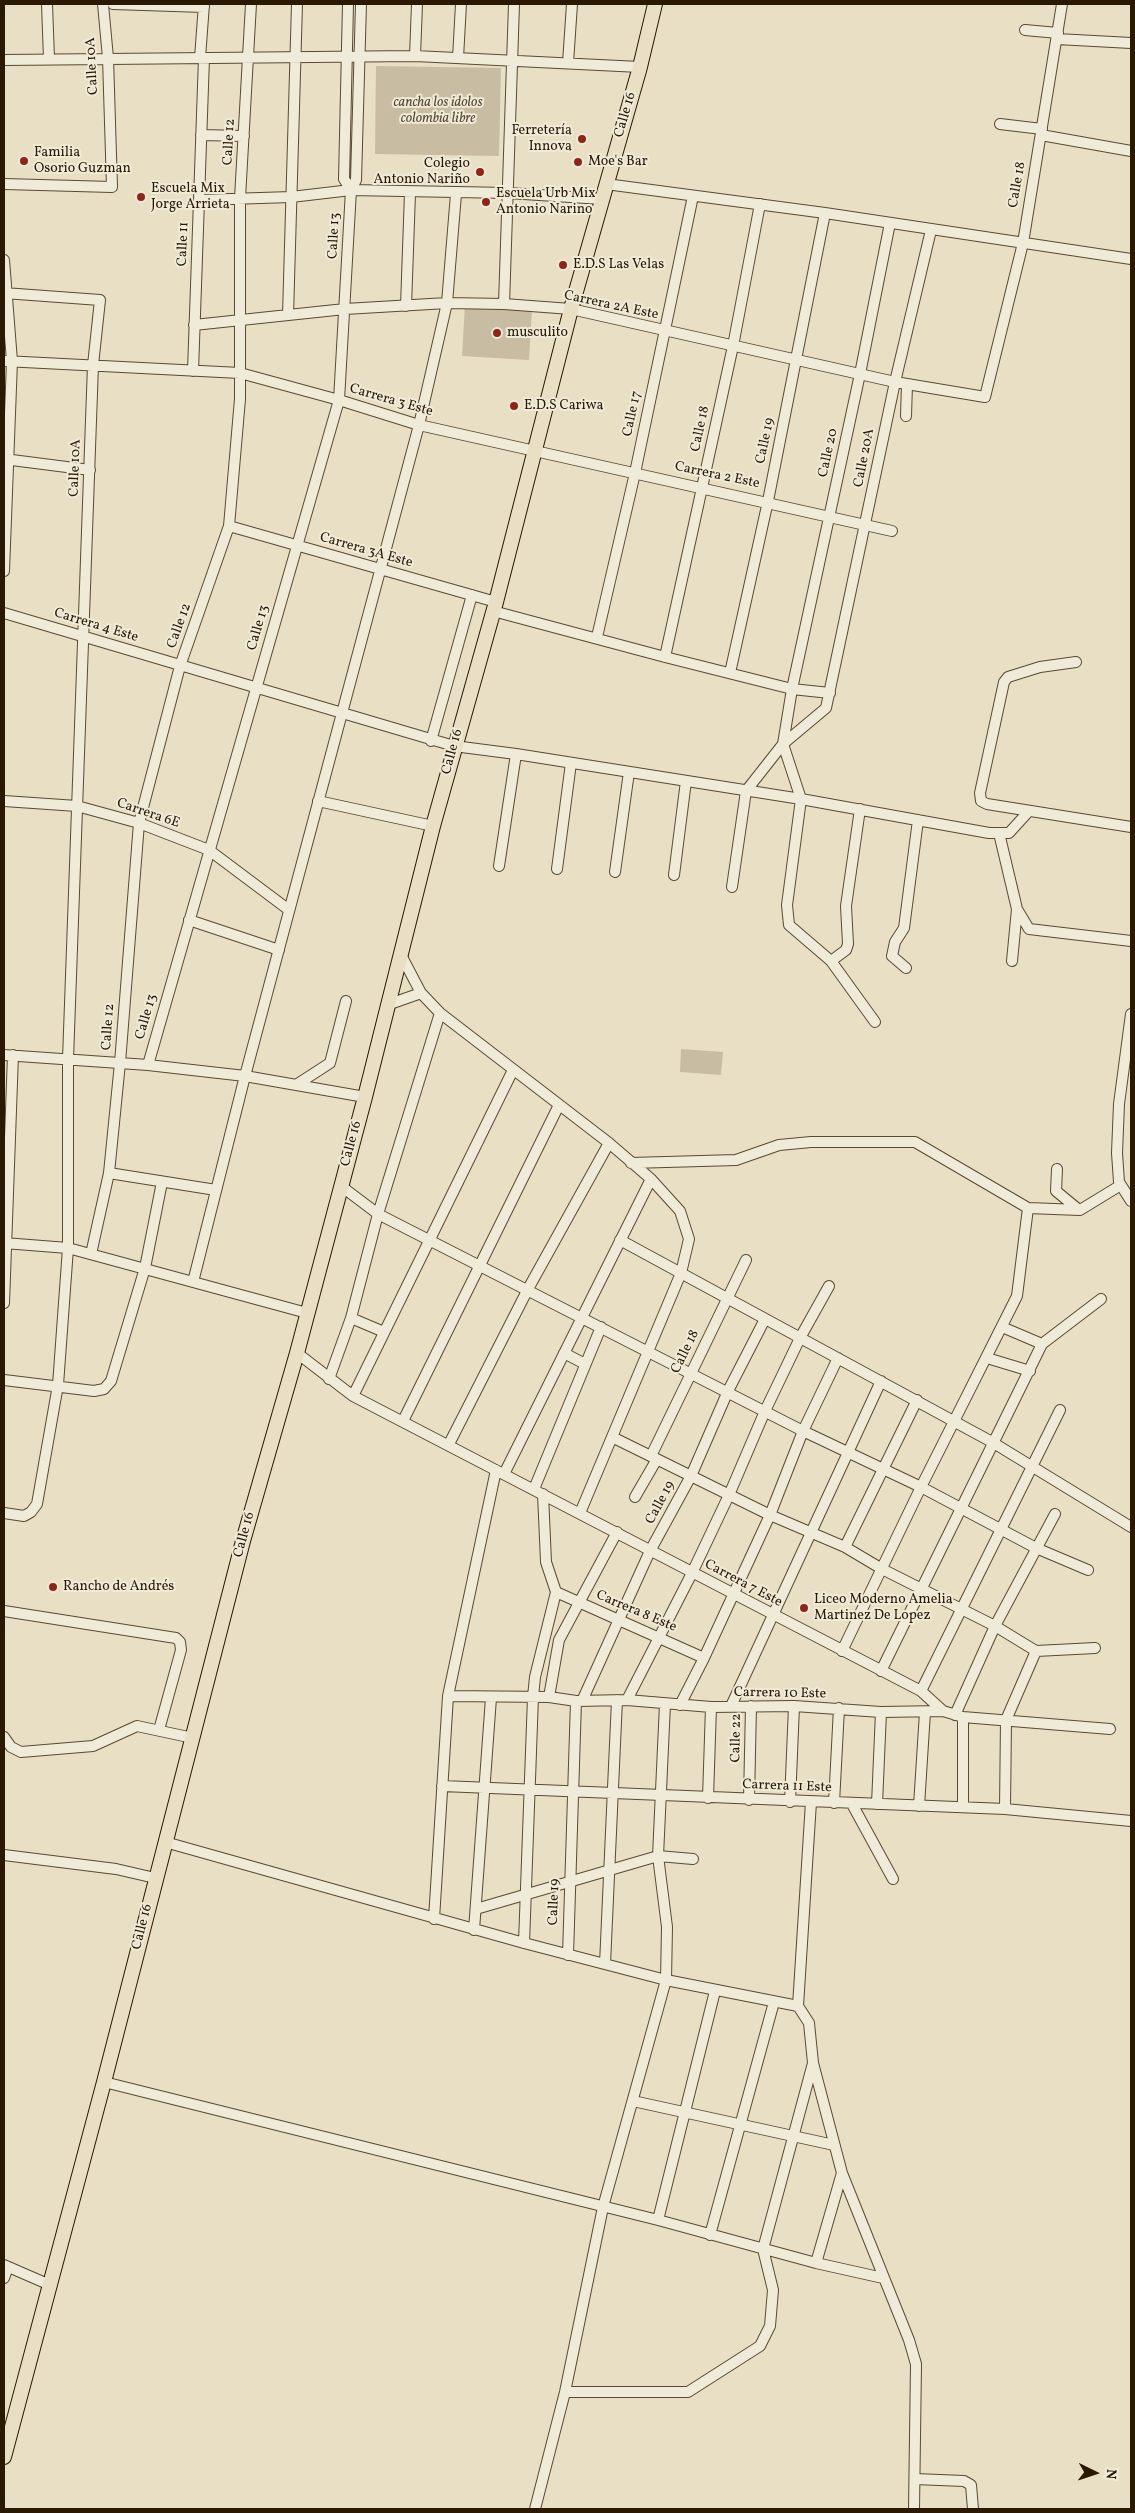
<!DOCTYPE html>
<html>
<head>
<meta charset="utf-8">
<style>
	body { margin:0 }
	#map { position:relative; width:1135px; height:2513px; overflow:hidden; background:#e8dfc4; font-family:Vollkorn,serif }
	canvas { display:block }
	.frame { position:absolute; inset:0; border:5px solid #291802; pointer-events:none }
	.north { position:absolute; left:1070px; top:2448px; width:50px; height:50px; -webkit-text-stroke:4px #f0ead9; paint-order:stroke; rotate:94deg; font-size:14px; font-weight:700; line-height:20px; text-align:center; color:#291802 }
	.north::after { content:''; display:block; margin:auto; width:18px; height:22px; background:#291802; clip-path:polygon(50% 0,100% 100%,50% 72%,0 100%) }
</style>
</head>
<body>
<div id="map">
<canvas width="1135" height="2513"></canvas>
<div class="frame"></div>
<div class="north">N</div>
</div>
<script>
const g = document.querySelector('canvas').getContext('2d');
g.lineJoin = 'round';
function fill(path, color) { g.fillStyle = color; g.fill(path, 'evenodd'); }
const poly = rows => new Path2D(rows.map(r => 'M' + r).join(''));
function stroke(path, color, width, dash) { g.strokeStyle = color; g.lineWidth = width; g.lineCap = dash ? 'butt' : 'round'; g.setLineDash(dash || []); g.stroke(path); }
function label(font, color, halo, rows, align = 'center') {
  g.font = font + ' Vollkorn,serif'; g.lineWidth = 4; g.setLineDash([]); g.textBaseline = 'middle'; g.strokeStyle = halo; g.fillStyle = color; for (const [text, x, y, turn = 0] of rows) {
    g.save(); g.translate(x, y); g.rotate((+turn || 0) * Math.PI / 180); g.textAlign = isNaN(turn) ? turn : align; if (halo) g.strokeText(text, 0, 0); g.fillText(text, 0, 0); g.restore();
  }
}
fill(poly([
	[376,66,501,68,499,156,375,154],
	[465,305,532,309,529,360,462,356],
	[681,1049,723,1052,721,1075,680,1072]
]), '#c8bda3');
const minor = poly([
	[47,4,49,59],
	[113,4,204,7],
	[348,4,344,179,351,190],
	[1025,30,1058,33],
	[1057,39,1131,43],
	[415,56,417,4],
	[200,58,204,4],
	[458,58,461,4],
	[4,60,415,56,640,67],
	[568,63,572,4],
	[1000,124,1042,129],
	[201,135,244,136],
	[1041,135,1131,151],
	[4,184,112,187,108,58,103,4],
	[606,184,825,213,1131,259],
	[199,200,291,197,351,190,508,193,602,199],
	[4,260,12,361,4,571],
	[4,293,100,300,93,365,68,1059,68,1248,58,1385,37,1504,31,1512,24,1516,4,1513],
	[504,304,514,4],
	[406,306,410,193],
	[288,315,297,4],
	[194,325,345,309,447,303,504,304,571,309,895,382,985,397,1023,243,1062,4],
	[4,361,240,373,339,400,419,425,892,531],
	[193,371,204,58],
	[906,416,907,384],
	[4,459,90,470],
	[229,526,496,602],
	[493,611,665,657,792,689,830,693],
	[4,613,454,746,516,754,801,799,989,833,1009,833,1029,811],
	[597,637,635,473,693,196],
	[665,657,733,346,760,204],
	[1076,662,1040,667,1008,677,1004,682,980,793,981,801,987,804,1131,827],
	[730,673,768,501,825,213],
	[431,741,472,595],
	[4,801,77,806,139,823,209,850,289,910],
	[318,801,433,826],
	[999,833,1017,909,1029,929,1131,941],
	[499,866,516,754],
	[557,869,571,763],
	[615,872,629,772],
	[674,875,686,781],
	[732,887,746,791,783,744,826,708,895,382,931,230],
	[189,920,279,950],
	[400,953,421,993,440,1013,609,1143,651,1179,680,1211,689,1239,681,1273,580,1513],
	[831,961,846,950,848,944,846,906,860,809],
	[1012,961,1017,909],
	[906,968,892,956,895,942,904,928,918,820],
	[387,1005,421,993],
	[1131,1014,1119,1104,1117,1153,1119,1182,1131,1201],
	[875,1022,831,961,789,925,787,905,801,799,783,744,792,689,860,374,890,223],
	[4,1055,148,1065,245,1076,365,1097],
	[148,1065,339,400,351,190,356,180,361,4],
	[296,1085,330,1063,346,1001],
	[631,1163,736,1160,779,1145,811,1142,915,1142,1028,1208],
	[1057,1169,1056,1191,1079,1210],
	[109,1173,216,1190],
	[341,1186,378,1214,803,1431,921,1487,1036,1548,1088,1570],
	[620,1240,992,1442,1131,1527],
	[4,1243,68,1248,307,1313],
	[91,1254,109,1173,120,1063,139,823,180,666,229,526,240,399,240,198,251,4],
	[193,1282,245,1076,419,425,447,303,456,194],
	[4,1303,13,1055],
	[351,1318,384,1332],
	[1002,1327,1042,1344],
	[297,1353,353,1396,921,1691,943,1711],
	[564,1353,585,1364],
	[987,1358,1030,1371],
	[329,1379,351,1318,378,1214,440,1013],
	[4,1380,94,1391,104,1389,111,1381,145,1268,162,1182],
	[353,1396,513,1070],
	[403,1421,559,1105],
	[612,1437,770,1515,845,1547,882,1569,995,1626,1036,1651,1095,1648],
	[449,1444,528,1289,609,1143],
	[651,1456,746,1260],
	[504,1474,651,1179],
	[534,1489,601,1327],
	[635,1497,657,1459],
	[845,1547,917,1400],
	[556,1592,704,1658],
	[4,1611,176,1638,180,1642,181,1650,159,1730],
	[842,1651,921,1487,1017,1296,1028,1208,1080,1210,1121,1185],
	[881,1671,1042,1344,1101,1299],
	[921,1691,1060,1410],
	[448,1696,549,1697,576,1701,627,1700,711,1707,794,1706,881,1712,943,1711,963,1717,1110,1729],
	[549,1697,559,1640,617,1532],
	[627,1700,692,1573,729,1495,765,1411,800,1338,829,1286],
	[582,1701,650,1551,691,1476,728,1391,765,1319],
	[680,1705,704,1658,770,1515,803,1431,838,1358],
	[731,1706,881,1381],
	[955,1715,995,1626,1055,1514],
	[963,1717,963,1807],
	[4,1737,11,1747,21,1752,93,1746,137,1726,193,1738],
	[442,1786,1005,1809,1131,1821],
	[708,1798,711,1707],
	[749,1800,751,1706],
	[790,1802,794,1706],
	[811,1802,798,2006,809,2023,813,2063,842,2173,909,2340,916,2364,914,2509],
	[834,1803,839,1708],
	[852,1804,893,1879],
	[877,1804,881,1712],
	[919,1806,925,1712],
	[1005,1809,1006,1720,1036,1651],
	[165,1842,524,1943,666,1980,798,2006],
	[4,1855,116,1869,155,1878],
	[476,1909,658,1856,693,1859],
	[434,1919,448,1696,496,1470],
	[474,1930,491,1698],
	[524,1943,533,1697,535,1677,556,1592,546,1562,543,1494],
	[568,1955,576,1701],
	[605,1964,617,1700],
	[104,2082,658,2220,816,2263,883,2278],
	[633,2101,834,2145],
	[658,2220,715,1991],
	[710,2235,774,2002],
	[816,2263,842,2173],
	[4,2265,50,2285],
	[4,2278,8,2267],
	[565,2392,688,2392,760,2346,770,2326,773,2290,763,2249,813,2063],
	[915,2479,964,2481,971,2485,973,2509],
	[535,2509,565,2392,603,2207,666,1980,667,1927,658,1856,665,1704]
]);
const highway = poly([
	[4,2457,104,2082,243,1541,297,1353,365,1097,433,826,496,602,571,309,640,67,655,4]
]);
stroke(minor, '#594a32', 12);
stroke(highway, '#291802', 16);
stroke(minor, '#f0ead9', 10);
stroke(highway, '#e8dfc4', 14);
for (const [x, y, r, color] of [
	[582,139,5,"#8f2418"],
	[24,161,5,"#8f2418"],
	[578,162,5,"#8f2418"],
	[480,172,5,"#8f2418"],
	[141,197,5,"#8f2418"],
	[486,202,5,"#8f2418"],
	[563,265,5,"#8f2418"],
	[497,333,5,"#8f2418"],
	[514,406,5,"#8f2418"],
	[53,1587,5,"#8f2418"],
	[804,1608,5,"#8f2418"]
]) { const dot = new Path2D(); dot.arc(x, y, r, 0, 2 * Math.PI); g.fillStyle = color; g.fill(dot); stroke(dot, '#f0ead9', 2); }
label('14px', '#291802', '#f0ead9', [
	["Calle 10A",93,66,-93],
	["Calle 16",626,115,-74],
	["Calle 12",230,142,-87],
	["Calle 18",1018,185,-80],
	["Calle 13",335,236,-87],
	["Calle 11",184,244,-88],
	["Carrera 2A Este",611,306,12],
	["Carrera 3 Este",391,401,16],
	["Calle 17",633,414,-78],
	["Calle 18",701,429,-78],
	["Calle 19",766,441,-78],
	["Calle 20",829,453,-78],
	["Calle 20A",865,458,-79],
	["Calle 10A",76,468,-88],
	["Carrera 2 Este",717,476,12],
	["Carrera 3A Este",366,551,16],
	["Carrera 4 Este",96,626,17],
	["Calle 12",180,626,-70],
	["Calle 13",259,628,-74],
	["Calle 16",453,752,-75],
	["Carrera 6E",148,814,19],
	["Calle 13",147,1017,-74],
	["Calle 12",109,1027,-86],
	["Calle 16",352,1144,-75],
	["Calle 18",686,1352,-64],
	["Calle 19",661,1503,-62],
	["Calle 16",245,1535,-75],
	["Carrera 7 Este",743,1584,28],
	["Carrera 8 Este",636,1612,23],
	["Carrera 10 Este",780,1694,1],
	["Calle 22",737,1738,-89],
	["Carrera 11 Este",787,1787,2],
	["Calle 19",555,1902,-88],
	["Calle 16",143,1927,-76]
]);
label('italic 14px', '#594a32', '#f0ead9', [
	["cancha los idolos",438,103],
	["colombia libre",438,119]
]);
label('14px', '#291802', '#f0ead9', [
	["Ferretería",572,131,"right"],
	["Innova",572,147,"right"],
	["Familia",34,153],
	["Osorio Guzman",34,169],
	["Moe's Bar",588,162],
	["Colegio",470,164,"right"],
	["Antonio Nariño",470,180,"right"],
	["Escuela Mix",151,189],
	["Jorge Arrieta",151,205],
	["Escuela Urb Mix",496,194],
	["Antonio Narino",496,210],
	["E.D.S Las Velas",573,265],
	["musculito",507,333],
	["E.D.S Cariwa",524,406],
	["Rancho de Andrés",63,1587],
	["Liceo Moderno Amelia",814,1600],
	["Martinez De Lopez",814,1616]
], 'left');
</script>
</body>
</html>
